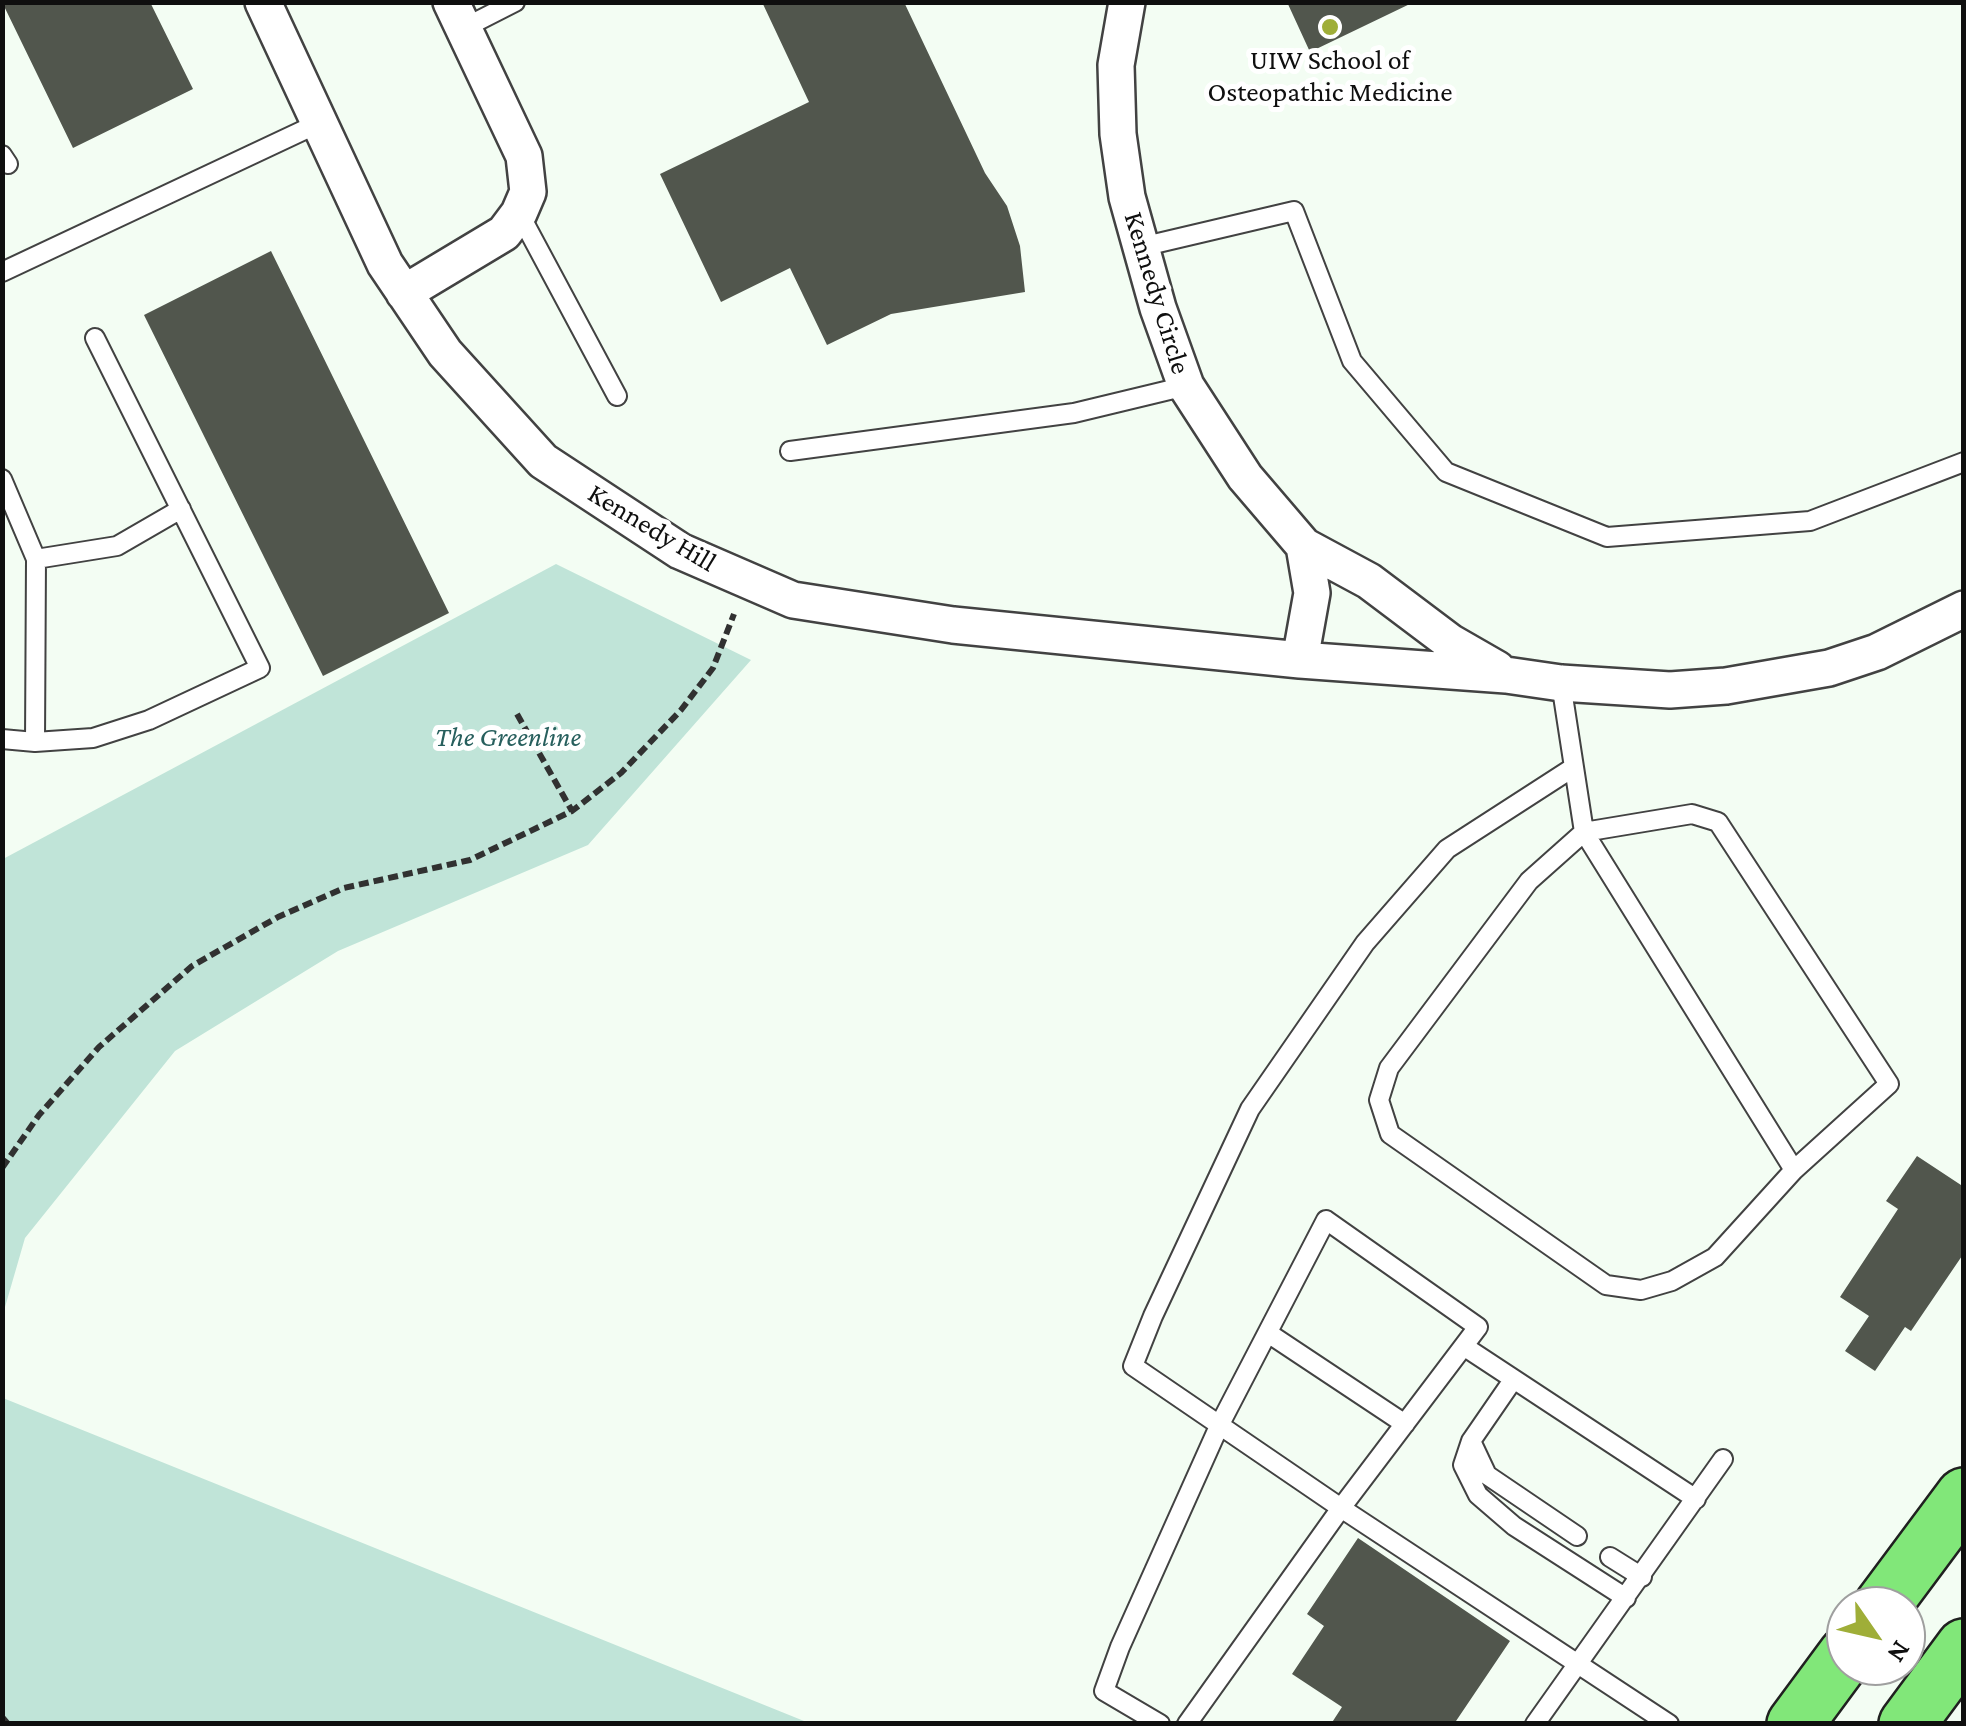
<!DOCTYPE html>
<html>
<head>
<meta charset="utf-8">
<style>
	body { margin:0 }
	#map { position:relative; width:1966px; height:1726px; overflow:hidden; background:#f3fdf3; font-family:"Crimson Pro",serif }
	canvas { display:block }
	.frame { position:absolute; inset:0; border:5px solid #0f0f0f; pointer-events:none }
	.north { position:absolute; left:1826px; top:1586px; width:100px; height:100px; box-sizing:border-box; background:#fff; border:2px solid #9f9f9f; border-radius:50%; rotate:124deg; font-size:28px; font-weight:700; line-height:40px; text-align:center; color:#0f0f0f }
	.north::after { content:''; display:block; margin:auto; width:35px; height:45px; background:#9fae38; clip-path:polygon(50% 0,100% 100%,50% 72%,0 100%) }
</style>
</head>
<body>
<div id="map">
<canvas width="1966" height="1726"></canvas>
<div class="frame"></div>
<div class="north">N</div>
</div>
<script>
const g = document.querySelector('canvas').getContext('2d');
g.lineJoin = 'round';
function fill(path, color) { g.fillStyle = color; g.fill(path, 'evenodd'); }
const poly = rows => new Path2D(rows.map(r => 'M' + r).join(''));
function stroke(path, color, width, dash) { g.strokeStyle = color; g.lineWidth = width; g.lineCap = dash ? 'butt' : 'round'; g.setLineDash(dash || []); g.stroke(path); }
function label(font, color, halo, rows, align = 'center') {
  g.font = font + ' "Crimson Pro",serif'; g.lineWidth = 10; g.setLineDash([]); g.textBaseline = 'middle'; g.strokeStyle = halo; g.fillStyle = color; for (const [text, x, y, turn = 0] of rows) {
    g.save(); g.translate(x, y); g.rotate((+turn || 0) * Math.PI / 180); g.textAlign = isNaN(turn) ? turn : align; if (halo) g.strokeText(text, 0, 0); g.fillText(text, 0, 0); g.restore();
  }
}
fill(poly([
	[556,564,751,660,588,845,338,951,175,1051,25,1238,3,1314,3,859],
	[3,1398,809,1723,3,1723]
]), '#c0e4d8');
fill(poly([
	[2,2,150,2,193,89,73,148],
	[762,2,904,2,985,173,1007,206,1020,246,1025,292,891,314,827,345,790,268,721,302,660,174,809,102],
	[1287,2,1414,2,1310,52],
	[271,251,449,613,323,676,144,315],
	[1917,1156,1964,1187,1964,1253,1911,1331,1905,1327,1875,1371,1845,1351,1869,1316,1840,1297,1898,1209,1886,1201],
	[1358,1538,1510,1641,1454,1724,1331,1724,1342,1707,1292,1674,1324,1626,1307,1614]
]), '#51564d');
const lane = poly([
	[464,28,515,2],
	[2,155,8,164],
	[519,213,617,396],
	[1141,247,1294,211,1352,361,1446,472,1607,537,1810,521,1964,462],
	[2,272,319,123],
	[790,451,1074,413,1186,386],
	[2,479,36,559,35,742],
	[36,559,117,546,181,509],
	[1561,683,1584,832,1529,881,1389,1068,1379,1100,1390,1134,1606,1285,1641,1290,1672,1281,1715,1257,1794,1170,1889,1084,1718,822,1692,814,1584,832,1794,1170],
	[2,739,35,742,93,738,149,720,260,668,95,338],
	[1574,767,1447,849,1365,943,1250,1109,1153,1316,1133,1366,1341,1508,1669,1724],
	[1268,1333,1405,1424],
	[1465,1347,1696,1499],
	[1513,1380,1471,1441,1463,1465,1478,1495,1514,1526,1626,1598],
	[1471,1441,1487,1475,1577,1536],
	[1610,1557,1642,1577],
	[1160,1724,1104,1691,1120,1647,1220,1424,1326,1220,1478,1327,1341,1508,1187,1724],
	[1535,1724,1723,1459]
]);
const street = poly([
	[263,2,385,264,445,353,543,461,680,551,793,600,953,625,1300,660,1506,675,1561,683,1670,690,1726,686,1829,668,1877,652,1964,609],
	[1127,2,1116,65,1118,134,1127,197,1158,308,1186,386,1245,477,1304,546,1369,581,1450,642,1497,669],
	[404,293,504,233,519,213,528,192,524,156,451,2],
	[1300,660,1312,593,1304,546]
]);
const primary = poly([
	[1882,1606,1964,1496],
	[1795,1724,1846,1655],
	[1907,1724,1964,1647]
]);
stroke(lane, '#424242', 22);
stroke(street, '#424242', 40);
stroke(primary, '#202020', 60);
stroke(poly([
	[517,714,572,811],
	[2,1168,39,1115,99,1047,192,966,278,917,344,888,470,860,572,811,621,773,681,710,713,668,734,614],
	[2,1717,8,1724]
]), '#313131', 6, [10, 5]);
stroke(lane, '#fff', 18);
stroke(street, '#fff', 35);
stroke(primary, '#81e779', 55);
for (const [x, y, r, color] of [
	[1330,27,10,"#9fae38"]
]) { const dot = new Path2D(); dot.arc(x, y, r, 0, 2 * Math.PI); g.fillStyle = color; g.fill(dot); stroke(dot, '#fff', 4); }
label('28px', '#0f0f0f', '#fff', [
	["UIW School of",1330,60],
	["Osteopathic Medicine",1330,92]
]);
label('28px', '#0f0f0f', '#fff', [
	["Kennedy Circle",1157,293,73],
	["Kennedy Hill",652,528,31]
]);
label('italic 28px', '#275f5d', '#fff', [
	["The Greenline",508,737]
]);
</script>
</body>
</html>
